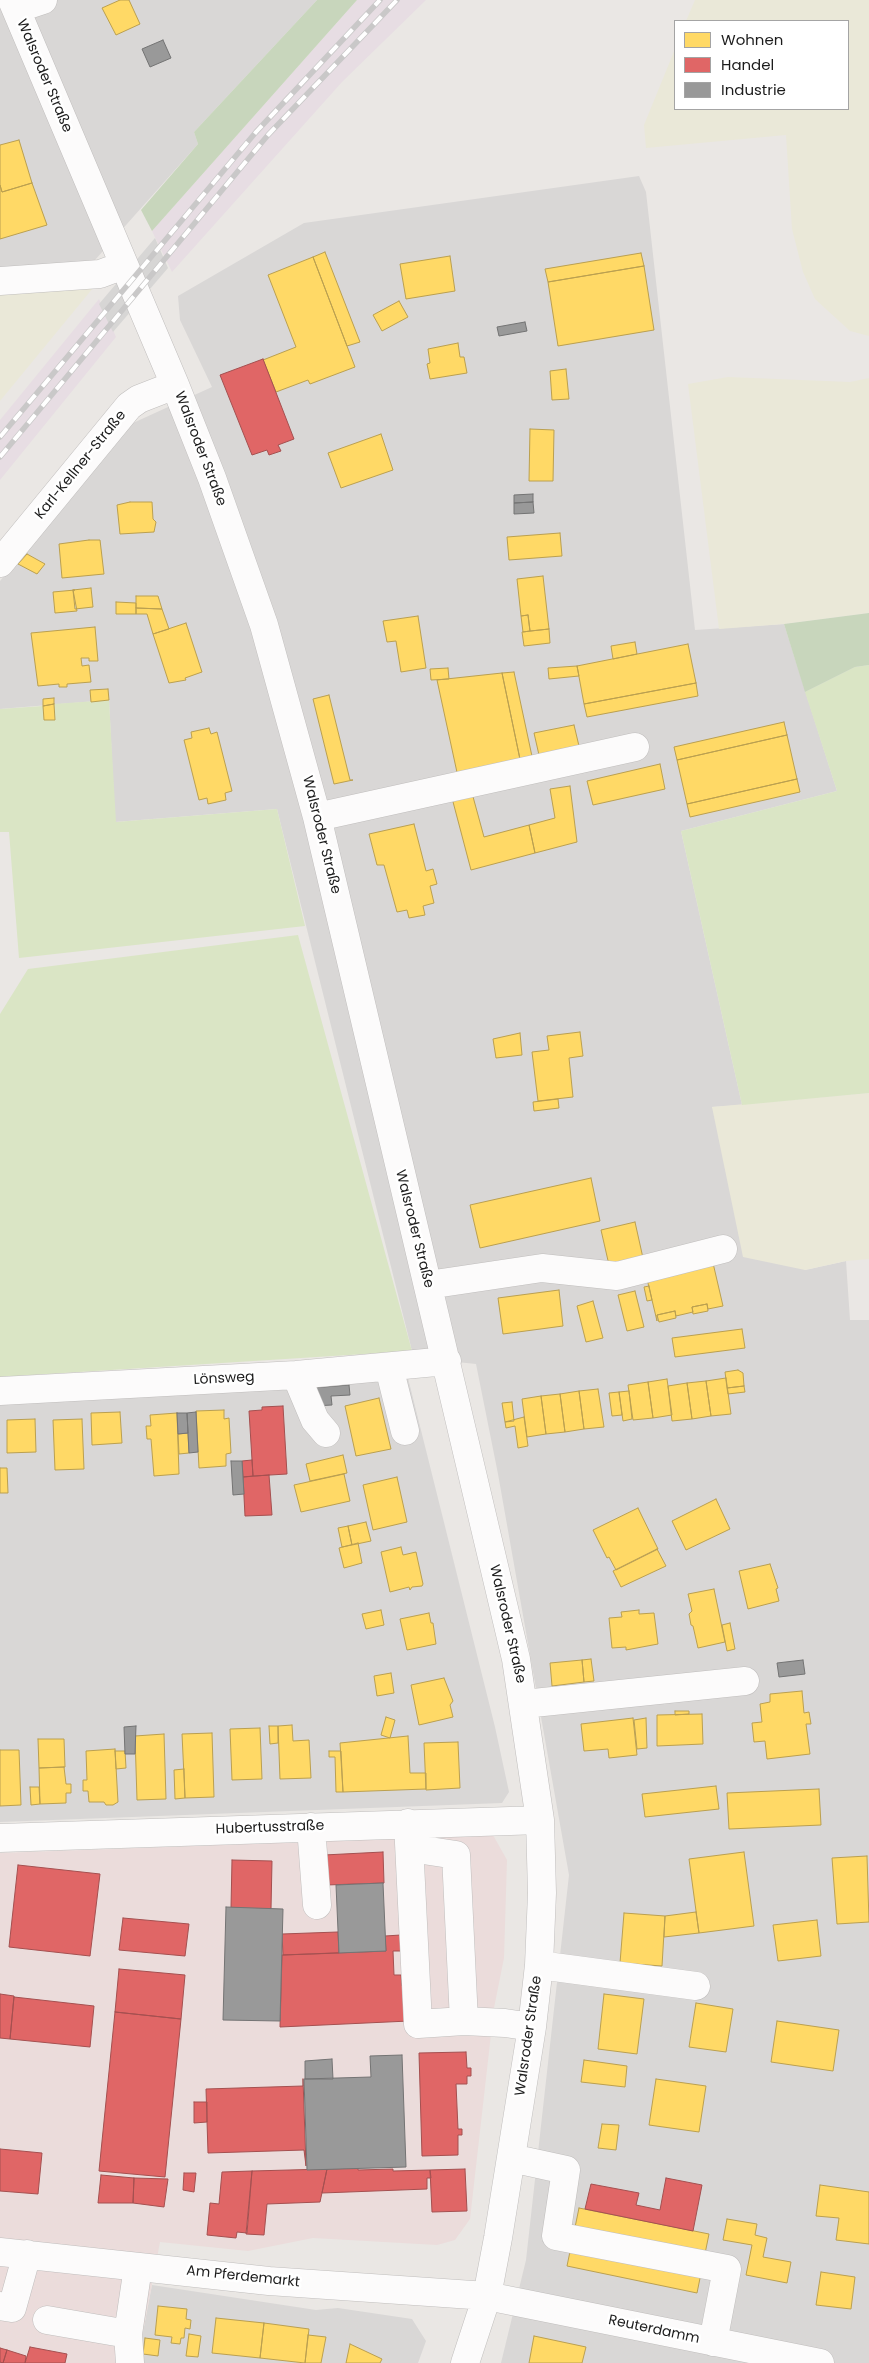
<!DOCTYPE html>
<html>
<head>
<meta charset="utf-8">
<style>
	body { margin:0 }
	#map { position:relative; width:869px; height:2363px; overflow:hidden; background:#eae7e4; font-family:Poppins,sans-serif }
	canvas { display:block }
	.legend { position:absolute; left:674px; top:20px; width:175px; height:90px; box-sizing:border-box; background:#fff; border:1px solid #a4a4a4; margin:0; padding:6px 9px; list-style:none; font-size:15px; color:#1c1c1c }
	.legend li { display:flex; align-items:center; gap:10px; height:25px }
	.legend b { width:25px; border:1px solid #a4a4a4 }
</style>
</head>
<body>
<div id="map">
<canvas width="869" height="2363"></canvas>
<ul class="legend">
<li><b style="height:14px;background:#ffd966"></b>Wohnen</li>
<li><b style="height:14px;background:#e06666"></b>Handel</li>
<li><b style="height:14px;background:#999"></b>Industrie</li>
</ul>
</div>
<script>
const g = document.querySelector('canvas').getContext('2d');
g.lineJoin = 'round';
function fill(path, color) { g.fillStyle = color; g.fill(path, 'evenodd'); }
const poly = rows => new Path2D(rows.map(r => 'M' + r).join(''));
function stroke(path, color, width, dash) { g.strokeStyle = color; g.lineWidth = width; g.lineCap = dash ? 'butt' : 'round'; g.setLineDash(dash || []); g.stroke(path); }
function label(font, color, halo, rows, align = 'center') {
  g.font = font + ' Poppins,sans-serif'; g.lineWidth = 5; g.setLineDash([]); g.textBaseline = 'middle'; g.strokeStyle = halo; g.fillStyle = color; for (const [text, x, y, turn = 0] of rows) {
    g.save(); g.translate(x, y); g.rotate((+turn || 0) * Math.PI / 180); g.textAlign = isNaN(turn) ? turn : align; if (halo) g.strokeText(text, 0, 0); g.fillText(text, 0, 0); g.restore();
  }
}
fill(poly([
	[0,0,317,0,194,132,198,144,87,269,0,275],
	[639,176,646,192,695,630,784,624,837,791,681,831,742,1105,712,1107,805,1270,846,1261,850,1320,869,1320,869,2363,501,2363,526,2260,569,1875,498,1474,476,1364,447,1361,412,1351,277,809,115,822,109,700,0,709,0,581,133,423,212,387,180,320,178,296,304,223],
	[407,1374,495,1727,509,1792,502,1803,0,1822,0,1404],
	[152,2285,316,2310,338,2308,412,2319,426,2341,418,2363,137,2363]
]), '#d9d7d6');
fill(poly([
	[493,1835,507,1860,504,1958,494,2008,470,2219,455,2240,437,2245,313,2238,248,2251,160,2242,137,2363,0,2363,0,1853]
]), '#ebdcdb');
fill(poly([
	[357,0,426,0,342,82,172,272,152,231],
	[99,299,116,337,0,480,0,420]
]), '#e7dde3');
fill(poly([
	[695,0,869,0,869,336,850,331,815,299,803,272,792,229,786,135,646,148,644,125,675,49,675,109,848,109,848,21,686,21],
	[98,282,0,401,0,285],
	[728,377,850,382,869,378,869,613,784,624,719,629,688,384],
	[869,1093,869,1259,846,1261,805,1270,743,1257,712,1107]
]), '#eae8d8');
fill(poly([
	[869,665,869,1093,742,1105,681,831,837,791,805,692,855,667],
	[109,700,116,822,277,809,305,926,19,958,9,832,0,832,0,709,43,706,44,720,55,720,54,704],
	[298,935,412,1351,0,1377,0,1014,28,969]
]), '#dae5c5');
fill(poly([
	[317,0,357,0,152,231,141,210,198,144,194,132],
	[869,613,869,665,855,667,805,692,784,624]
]), '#c8d6bc');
fill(poly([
	[155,238,168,268,113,332,99,304]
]), '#d7d6d5');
const homes = poly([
	[120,0,129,0,140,24,116,35,102,8,120,0],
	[19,140,32,183,2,192,0,185,0,145,19,140],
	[32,183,47,225,0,239,0,185,2,192,32,183],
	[325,252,360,342,347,346,313,257,325,252],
	[641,253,644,266,548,282,545,269,641,253],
	[450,256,455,291,406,299,400,264,450,256],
	[313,257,355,367,310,384,308,380,276,392,263,360,296,347,268,275,313,257],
	[644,266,654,330,558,346,548,282,644,266],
	[399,301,408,317,382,331,373,315,399,301],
	[458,343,460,357,464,357,467,373,430,379,427,364,430,363,428,349,458,343],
	[566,369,569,399,552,400,550,371,566,369],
	[530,429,554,430,553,481,529,481,530,429],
	[381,434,393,470,341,488,328,453,381,434],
	[130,502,152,502,153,519,156,522,154,532,120,534,117,505,130,502],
	[560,533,562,556,509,560,507,537,560,533],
	[89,540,100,540,104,574,62,578,59,544,89,540],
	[27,554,45,564,37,574,18,564,27,554],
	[543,576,549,629,530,631,528,615,521,616,517,579,543,576],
	[91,588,93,607,75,609,73,590,91,588],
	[73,590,77,611,55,613,53,592,75,590,73,590],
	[136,596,158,596,162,609,136,608,136,596],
	[116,602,136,603,136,614,116,614,116,602],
	[136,608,162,609,169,629,153,634,147,614,136,614,136,608],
	[528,615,530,631,523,632,521,616,528,615],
	[418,616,426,668,401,672,396,641,387,642,383,621,418,616],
	[186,623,202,672,185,678,186,680,169,683,153,634,186,623],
	[95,627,98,661,89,661,89,658,81,658,82,666,89,665,91,682,67,684,67,687,59,687,59,684,38,686,31,633,95,627],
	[549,629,550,643,524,646,522,632,549,629],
	[635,642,637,654,613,659,611,646,635,642],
	[688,644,696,683,584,704,577,666,688,644],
	[577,666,579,676,549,679,548,668,577,666],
	[448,668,449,679,431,680,430,669,448,668],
	[514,672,533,761,521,764,502,673,514,672],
	[502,673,521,764,458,777,437,680,502,673],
	[696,683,698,696,587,717,584,704,696,683],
	[108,689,109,700,91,702,90,690,108,689],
	[329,695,350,780,353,780,334,784,313,699,329,695],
	[54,698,54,704,43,706,43,699,54,698],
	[54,704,55,720,44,720,43,706,54,704],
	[784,722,787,735,677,760,674,747,784,722],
	[574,725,579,746,539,755,534,733,574,725],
	[209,728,211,734,217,732,232,791,225,793,226,800,208,804,207,798,199,800,184,740,192,738,191,732,209,728],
	[787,735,797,779,687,804,677,760,787,735],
	[660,764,665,789,593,805,587,781,660,764],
	[797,779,800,792,690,817,687,804,797,779],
	[570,786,577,842,535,853,529,825,555,818,550,789,570,786],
	[472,793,484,837,529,825,535,853,471,870,452,798,472,793],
	[414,824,426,871,433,869,437,884,430,886,434,903,423,906,425,915,409,918,407,910,397,912,384,865,377,865,369,834,414,824],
	[580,1032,583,1056,569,1058,573,1097,538,1101,532,1052,549,1050,547,1036,580,1032],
	[520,1033,522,1055,496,1058,493,1039,520,1033],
	[558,1099,559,1108,534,1111,533,1102,558,1099],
	[591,1178,600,1221,480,1248,470,1205,591,1178],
	[635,1222,643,1258,609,1265,601,1230,635,1222],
	[713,1263,723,1306,708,1309,707,1304,692,1307,693,1312,676,1316,675,1311,657,1315,657,1321,647,1279,713,1263],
	[649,1286,652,1300,647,1301,644,1287,649,1286],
	[559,1290,563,1326,503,1334,498,1298,559,1290],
	[635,1291,644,1327,627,1331,618,1295,635,1291],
	[593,1301,603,1338,586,1342,577,1306,593,1301],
	[707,1304,708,1311,693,1314,692,1307,707,1304],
	[675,1311,676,1318,659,1322,657,1315,675,1311],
	[742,1329,745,1348,675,1357,672,1338,742,1329],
	[738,1370,743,1373,744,1386,727,1388,725,1372,738,1370],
	[726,1378,731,1414,711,1416,706,1381,726,1378],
	[667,1379,672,1415,653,1418,648,1382,667,1379],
	[706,1381,711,1416,692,1419,687,1383,706,1381],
	[648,1382,653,1418,633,1420,628,1385,648,1382],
	[687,1383,692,1419,672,1421,668,1386,687,1383],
	[744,1386,745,1392,728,1394,727,1388,744,1386],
	[598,1389,604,1427,584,1429,579,1391,598,1389],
	[579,1391,584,1429,565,1432,560,1394,579,1391],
	[629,1391,632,1419,623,1421,619,1392,629,1391],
	[619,1392,622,1415,612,1416,609,1393,619,1392],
	[560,1394,565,1432,546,1434,541,1396,560,1394],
	[541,1396,546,1434,527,1437,522,1399,541,1396],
	[379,1398,391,1449,356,1456,345,1406,379,1398],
	[512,1402,514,1421,505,1422,502,1403,512,1402],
	[224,1410,224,1419,229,1418,231,1453,226,1454,226,1466,199,1468,196,1411,224,1410],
	[120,1412,122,1443,92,1445,91,1413,120,1412],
	[177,1413,179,1474,154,1476,151,1439,147,1439,146,1426,151,1426,150,1415,177,1413],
	[524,1417,528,1446,518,1448,515,1426,506,1428,505,1422,524,1417],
	[35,1419,36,1452,7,1453,7,1420,35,1419],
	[82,1419,84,1469,55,1470,53,1420,82,1419],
	[188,1433,189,1453,179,1454,178,1434,188,1433],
	[343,1455,347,1473,310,1481,306,1464,343,1455],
	[0,1468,7,1468,8,1493,0,1493,0,1468],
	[344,1474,350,1501,301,1512,294,1485,344,1474],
	[397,1477,407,1522,373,1530,363,1485,397,1477],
	[716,1499,730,1529,686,1550,672,1521,716,1499],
	[638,1508,658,1549,616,1570,609,1557,607,1558,593,1530,638,1508],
	[366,1522,371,1541,352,1545,348,1526,366,1522],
	[348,1526,352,1545,342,1547,338,1528,348,1526],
	[358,1543,362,1563,344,1568,339,1548,358,1543],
	[401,1547,403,1555,416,1552,423,1584,422,1586,412,1587,410,1590,409,1587,390,1592,381,1552,401,1547],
	[657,1549,666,1566,621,1587,613,1571,657,1549],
	[770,1564,778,1588,776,1589,779,1601,748,1609,739,1571,770,1564],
	[714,1589,725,1642,698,1648,693,1626,691,1625,689,1614,692,1611,688,1594,714,1589],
	[381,1610,384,1625,366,1629,362,1614,381,1610],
	[639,1610,639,1614,654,1613,658,1644,626,1650,626,1647,612,1648,609,1618,622,1617,621,1612,639,1610],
	[429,1613,431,1623,433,1623,436,1644,407,1650,400,1619,429,1613],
	[730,1623,735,1649,727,1651,722,1625,730,1623],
	[591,1659,594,1681,584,1682,582,1660,591,1659],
	[582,1660,584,1682,552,1686,550,1663,582,1660],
	[391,1673,394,1693,377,1696,374,1676,391,1673],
	[444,1678,453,1701,450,1705,453,1717,419,1725,411,1685,444,1678],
	[802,1691,804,1713,809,1712,811,1724,806,1724,810,1754,767,1759,765,1741,754,1742,752,1723,762,1722,760,1704,770,1702,770,1694,802,1691],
	[675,1711,689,1711,689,1714,675,1715,675,1711],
	[702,1714,703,1744,657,1746,657,1715,702,1714],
	[386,1717,395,1720,390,1738,381,1735,386,1717],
	[633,1718,637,1755,609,1758,608,1749,584,1751,581,1724,633,1718],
	[646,1718,647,1748,637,1749,634,1720,646,1718],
	[292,1725,293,1741,309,1740,311,1778,280,1779,278,1726,292,1725],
	[269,1726,278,1726,278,1743,270,1744,269,1726],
	[260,1728,262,1779,232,1780,230,1729,260,1728],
	[212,1733,214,1797,185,1798,182,1734,212,1733],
	[164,1734,166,1799,137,1800,135,1736,164,1734],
	[408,1736,410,1773,426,1773,426,1789,343,1792,340,1743,408,1736],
	[38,1739,64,1739,65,1767,39,1768,38,1739],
	[458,1742,460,1788,426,1790,424,1743,458,1742],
	[115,1749,118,1802,113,1805,106,1805,104,1802,89,1802,88,1791,83,1791,83,1780,87,1780,86,1751,115,1749],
	[0,1750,19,1750,21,1805,0,1806,0,1750],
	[115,1751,125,1751,126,1768,116,1769,115,1751],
	[329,1751,341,1751,343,1792,336,1792,335,1757,329,1757,329,1751],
	[64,1767,66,1784,71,1784,71,1793,66,1793,66,1803,40,1804,39,1768,64,1767],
	[184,1769,185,1798,175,1799,174,1770,184,1769],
	[716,1786,719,1809,645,1817,642,1794,716,1786],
	[30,1787,39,1787,40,1804,31,1805,30,1787],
	[819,1789,821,1825,729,1829,727,1793,819,1789],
	[744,1852,754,1926,699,1933,689,1859,744,1852],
	[867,1856,869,1922,837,1924,832,1858,867,1856],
	[696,1912,699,1933,664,1937,665,1916,696,1912],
	[624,1913,665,1916,662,1966,620,1963,624,1913],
	[817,1920,821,1956,778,1961,773,1925,817,1920],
	[604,1994,644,1999,637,2054,598,2049,604,1994],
	[696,2003,733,2009,726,2052,689,2047,696,2003],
	[777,2021,839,2030,833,2071,771,2062,777,2021],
	[584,2060,627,2066,625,2087,581,2082,584,2060],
	[656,2079,706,2086,699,2132,649,2125,656,2079],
	[602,2124,619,2125,616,2150,598,2148,602,2124],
	[820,2185,869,2192,869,2244,836,2240,839,2218,816,2216,820,2185],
	[579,2208,709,2234,697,2293,567,2266,579,2208],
	[727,2219,757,2224,755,2235,767,2238,763,2257,791,2262,787,2283,746,2275,752,2245,723,2240,727,2219],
	[821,2272,855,2277,851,2309,816,2305,821,2272],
	[158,2306,187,2309,186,2319,191,2320,190,2329,185,2328,184,2338,181,2338,180,2344,171,2343,172,2337,155,2335,158,2306],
	[216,2318,264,2323,260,2358,212,2353,216,2318],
	[264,2323,309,2329,305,2363,260,2358,264,2323],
	[189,2334,201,2336,198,2357,186,2356,189,2334],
	[308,2335,326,2337,321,2363,305,2363,308,2335],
	[534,2336,586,2347,582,2363,529,2363,534,2336],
	[145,2338,160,2340,158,2356,143,2354,145,2338],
	[350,2344,382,2359,380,2363,346,2363,350,2344]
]);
fill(homes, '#ffd966');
stroke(homes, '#bba050', 1);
const shops = poly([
	[263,359,294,439,278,445,281,451,269,455,267,450,252,455,220,375,263,359],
	[283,1406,287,1474,253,1476,249,1411,262,1410,262,1407,283,1406],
	[252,1460,253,1476,243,1477,242,1461,252,1460],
	[269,1475,272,1515,245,1516,243,1477,269,1475],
	[383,1852,384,1883,326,1885,324,1855,383,1852],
	[232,1860,272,1861,271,1909,231,1908,232,1860],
	[18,1865,100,1874,90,1956,9,1947,18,1865],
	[123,1918,189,1924,185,1956,119,1950,123,1918],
	[338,1932,339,1953,283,1955,282,1934,338,1932],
	[401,1935,402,1951,393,1951,394,1975,401,1975,402,1986,407,1986,409,2021,280,2027,282,1955,386,1951,385,1936,401,1935],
	[119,1969,185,1975,181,2019,115,2012,119,1969],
	[0,1994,14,1996,10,2039,0,2038,0,1994],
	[14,1997,94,2006,90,2047,10,2039,14,1997],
	[115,2012,181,2019,165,2177,99,2171,115,2012],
	[466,2052,467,2068,471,2068,471,2076,467,2076,467,2084,456,2084,458,2129,462,2129,462,2135,458,2135,458,2155,422,2156,419,2053,466,2052],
	[303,2079,306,2166,304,2150,208,2153,206,2089,303,2086,303,2079],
	[194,2102,207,2102,207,2122,194,2123,194,2102],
	[0,2149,42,2153,38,2194,0,2191,0,2149],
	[358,2168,358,2170,393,2169,393,2171,430,2170,431,2178,427,2178,427,2189,322,2193,327,2169,358,2168],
	[327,2169,320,2202,267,2204,264,2235,246,2234,252,2171,327,2169],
	[465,2169,467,2211,432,2212,430,2170,465,2169],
	[252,2171,247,2233,237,2232,236,2238,207,2235,210,2203,219,2204,222,2172,252,2171],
	[184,2173,196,2173,194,2192,183,2190,184,2173],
	[101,2175,134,2178,133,2203,98,2203,101,2175],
	[134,2178,168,2179,164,2207,133,2203,134,2178],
	[666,2178,702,2185,693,2231,585,2209,591,2184,639,2193,636,2205,660,2210,666,2178],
	[30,2347,67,2354,65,2363,25,2363,30,2347],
	[0,2348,7,2350,3,2363,0,2362,0,2348],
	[7,2350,26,2356,25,2363,0,2363,3,2363,7,2350]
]);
fill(shops, '#e06666');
stroke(shops, '#a55050', 1);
const industry = poly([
	[163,40,171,58,150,67,142,49,163,40],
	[525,322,527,331,499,336,497,327,525,322],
	[533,494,533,502,514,503,514,495,533,494],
	[533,502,534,513,514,514,514,503,533,502],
	[349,1385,350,1395,331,1396,332,1405,313,1406,311,1388,349,1385],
	[196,1412,198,1452,189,1453,187,1413,196,1412],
	[177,1413,187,1413,188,1433,178,1434,177,1413],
	[231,1461,242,1461,244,1494,233,1495,231,1461],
	[803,1660,805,1674,779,1677,777,1663,803,1660],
	[136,1726,135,1754,125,1754,124,1727,136,1726],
	[383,1883,386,1951,339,1953,336,1885,383,1883],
	[226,1907,283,1909,280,2021,223,2020,226,1907],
	[402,2055,406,2167,307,2170,304,2079,371,2077,370,2056,402,2055],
	[332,2059,333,2079,305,2079,305,2061,332,2059]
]);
fill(industry, '#999');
stroke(industry, '#747474', 1);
const minor = poly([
	[12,0,175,385,212,478,264,625,317,817,516,1659,540,1820,542,1893,539,1965,532,2027,498,2238,487,2296,465,2363],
	[16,9,43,0],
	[0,281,100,274,124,265],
	[0,563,129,406,139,399,175,385],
	[317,817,635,747],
	[428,1285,542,1268,617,1276,723,1249],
	[389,1367,405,1431],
	[296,1375,315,1420,326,1433],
	[0,1391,296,1375,447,1361],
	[524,1704,745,1681],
	[408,1823,418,2024,464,2021,505,2023,532,2027],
	[311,1827,317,1905],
	[0,1838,540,1820],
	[410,1848,456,1855,464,2021],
	[539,1965,696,1986],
	[511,2158,566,2170,556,2236,727,2269,713,2342],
	[0,2252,269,2281,487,2296,820,2363],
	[0,2306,12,2308,27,2254],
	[47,2320,128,2334,138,2267],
	[128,2334,130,2363]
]);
stroke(minor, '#c0bebd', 29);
stroke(minor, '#fcfbfb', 28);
const rail = poly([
	[0,437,256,132,380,0],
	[0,457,268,135,397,0]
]);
stroke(rail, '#c9c8c8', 5.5);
stroke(rail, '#fff', 4, [11]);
label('14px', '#1c1c1c', '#fff', [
	["Walsroder Straße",44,76,67],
	["Walsroder Straße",200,449,69],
	["Karl-Kellner-Straße",81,465,-51],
	["Walsroder Straße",321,835,76],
	["Walsroder Straße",414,1229,76],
	["Lönsweg",224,1379,-3],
	["Walsroder Straße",507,1624,77],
	["Hubertusstraße",270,1828,-2],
	["Walsroder Straße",529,2036,-82],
	["Am Pferdemarkt",243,2277,6],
	["Reuterdamm",654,2330,12]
]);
</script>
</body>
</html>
